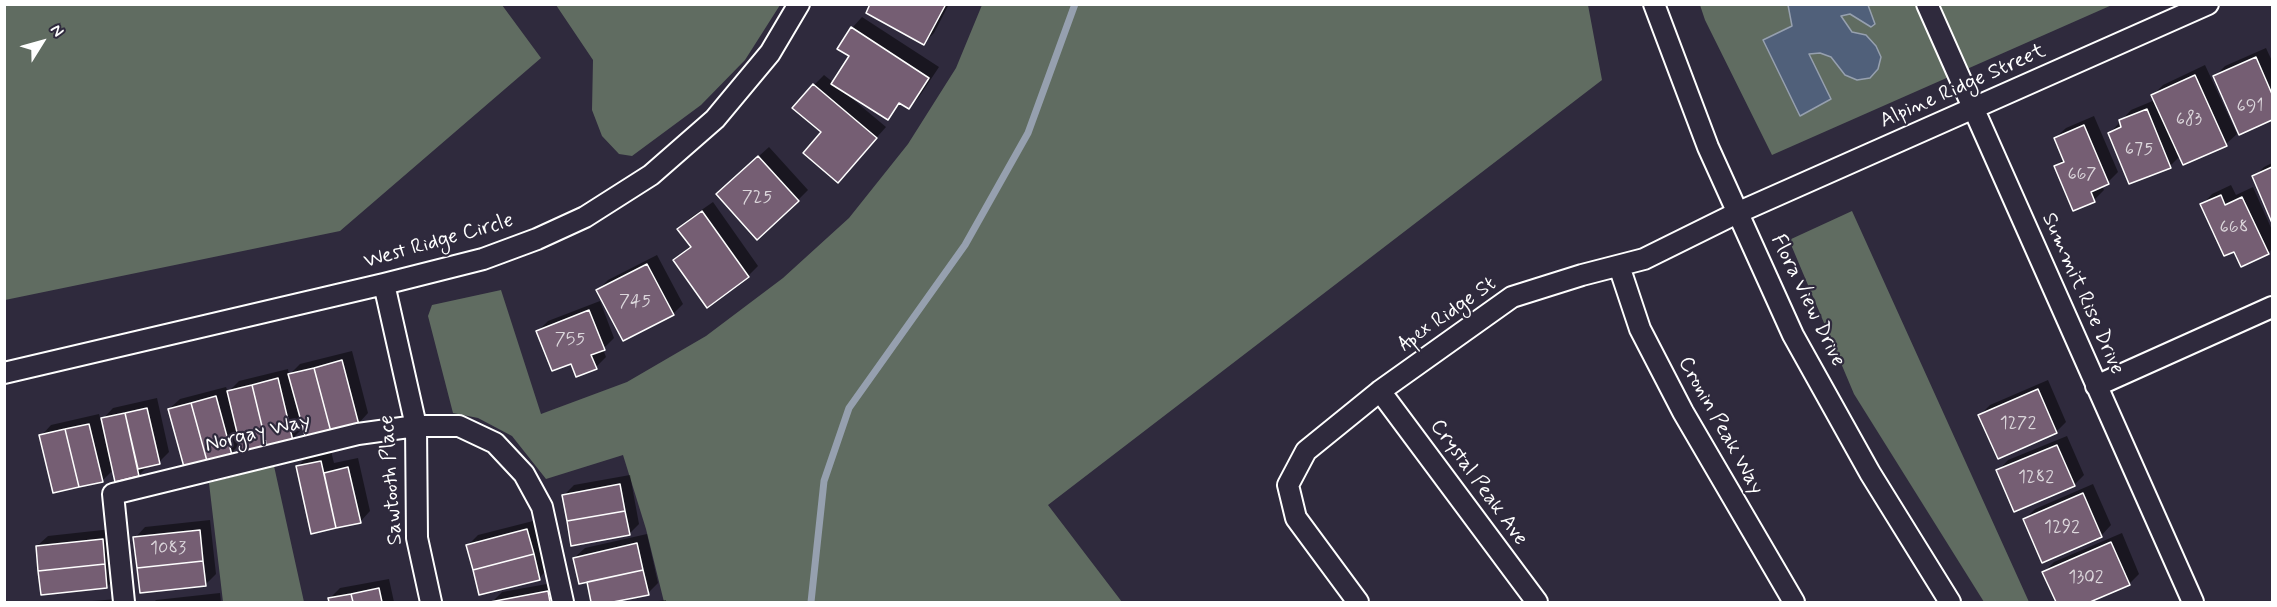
<!DOCTYPE html>
<html>
<head>
<meta charset="utf-8">
<style>
	body { margin:0 }
	#map { position:relative; width:2277px; height:607px; overflow:hidden; background:#2f2a3d; font-family:Mynerve,sans-serif }
	canvas { display:block }
	.frame { position:absolute; inset:0; border:6px solid #fff; pointer-events:none }
	.north { position:absolute; left:12px; top:12px; width:60px; height:60px; -webkit-text-stroke:4px #2f2a3d; paint-order:stroke; rotate:53deg; font-size:16px; font-weight:700; line-height:24px; text-align:center; color:#fff }
	.north::after { content:''; display:block; margin:auto; width:21px; height:27px; background:#fff; clip-path:polygon(50% 0,100% 100%,50% 72%,0 100%) }
</style>
</head>
<body>
<div id="map">
<canvas width="2277" height="607"></canvas>
<div class="frame"></div>
<div class="north">N</div>
</div>
<script>
const g = document.querySelector('canvas').getContext('2d');
g.lineJoin = 'round';
function fill(path, color) { g.fillStyle = color; g.fill(path, 'evenodd'); }
const poly = rows => new Path2D(rows.map(r => 'M' + r).join(''));
function stroke(path, color, width, dash) { g.strokeStyle = color; g.lineWidth = width; g.lineCap = dash ? 'butt' : 'round'; g.setLineDash(dash || []); g.stroke(path); }
function label(font, color, halo, rows, align = 'center') {
  g.font = font + ' Mynerve,sans-serif'; g.lineWidth = 4.5; g.setLineDash([]); g.textBaseline = 'middle'; g.strokeStyle = halo; g.fillStyle = color; for (const [text, x, y, turn = 0] of rows) {
    g.save(); g.translate(x, y); g.rotate((+turn || 0) * Math.PI / 180); g.textAlign = isNaN(turn) ? turn : align; if (halo) g.strokeText(text, 0, 0); g.fillText(text, 0, 0); g.restore();
  }
}
fill(poly([
	[5,4,502,5,541,58,340,231,5,300],
	[556,5,556,4,780,5,745,60,701,105,632,156,619,154,602,136,592,110,593,60],
	[982,5,1588,5,1602,80,1048,505,1122,602,664,602,646,529,623,455,546,479,512,436,478,418,453,413,428,316,432,305,501,290,541,414,627,382,706,336,783,278,849,218,908,144,956,68],
	[1700,5,2112,5,1772,155,1705,20],
	[1852,211,2029,602,1984,602,1854,394,1789,240],
	[274,466,304,602,223,602,209,483]
]), '#606c61');
const water = poly([
	[1788,5,1868,5,1875,24,1871,27,1850,14,1841,16,1852,32,1866,35,1876,46,1881,57,1878,69,1870,78,1857,80,1845,75,1831,57,1820,53,1809,54,1831,99,1800,116,1763,40,1792,26,1788,5]
]);
fill(water, '#50607a');
stroke(water, '#96a0af', 1.5);
fill(poly([
	[872,4,949,4,934,33,924,43],
	[862,17,939,67,919,97,909,107,902,102,888,118,850,94,849,96,886,127,838,181,823,132,814,85,824,75,834,83,851,56,839,48,852,28],
	[2266,48,2272,61,2272,119,2240,133,2215,76,2225,66],
	[2205,65,2237,134,2226,144,2184,163,2180,156,2170,166,2110,133,2131,110,2155,100,2153,95,2163,85],
	[2094,116,2118,172,2108,182,2102,185,2104,190,2094,200,2056,166,2064,158,2055,138,2066,128],
	[769,147,808,190,798,200,728,184],
	[2272,163,2272,219,2254,177,2264,167],
	[2231,185,2236,195,2253,187,2272,230,2272,249,2268,253,2234,250,2202,205,2212,194],
	[713,202,758,266,748,276,675,260,691,245,679,229,690,218],
	[657,255,683,304,673,314,598,290,608,280],
	[600,301,614,338,603,349,606,357,596,367,572,362,538,331,548,321],
	[352,351,368,413,358,424,304,427,292,439,241,443,231,453,169,409,180,399,226,387,228,392,239,381,288,369,289,375,300,364],
	[2048,380,2066,422,2056,432,1980,415,1990,405],
	[157,398,169,452,159,462,149,465,139,475,114,469,102,481,41,436,51,425,99,414,101,421,113,408],
	[2067,436,2084,475,2074,485,1998,471,2008,460],
	[331,451,334,463,358,458,370,511,360,522,312,532,297,467,308,456],
	[630,475,639,524,629,534,563,496,574,485],
	[2093,484,2111,525,2101,536,2024,520,2035,509],
	[210,520,216,574,206,584,135,538,145,527],
	[537,520,549,568,539,578,468,545,478,535],
	[112,529,117,576,107,587,37,546,48,536],
	[2122,533,2139,574,2129,584,2087,602,2057,602,2044,572,2054,562],
	[647,534,658,583,648,593,606,602,593,602,588,580,574,558,585,548],
	[389,579,394,602,330,602,329,599,340,588],
	[558,582,562,602,492,602,502,592],
	[220,593,221,602,154,602,156,600],
	[118,599,118,602,79,602],
	[666,600,666,602,651,602]
]), '#0007');
stroke(poly([
	[811,602,824,481,849,408,965,245,1028,133,1075,4]
]), '#96a0af', 7);
const building = poly([
	[870,4,946,4,924,45,866,13,870,4],
	[851,27,929,78,909,109,899,103,888,120,831,84,849,56,837,49,851,27],
	[2256,57,2272,94,2272,120,2239,135,2213,76,2256,57],
	[2195,75,2227,146,2183,165,2151,95,2195,75],
	[813,84,877,138,838,183,803,153,821,132,792,108,813,84],
	[2147,109,2171,168,2129,184,2108,133,2121,127,2119,120,2147,109],
	[2084,125,2109,184,2091,192,2095,202,2073,211,2054,166,2064,162,2054,138,2084,125],
	[758,156,799,201,757,240,716,194,758,156],
	[2272,167,2272,223,2252,176,2272,167],
	[2221,195,2225,205,2242,197,2269,254,2241,267,2234,252,2224,256,2200,204,2221,195],
	[702,211,749,277,707,308,673,260,691,247,677,229,702,211],
	[647,264,674,315,623,341,596,290,647,264],
	[589,310,605,350,591,355,597,369,576,377,571,364,552,371,536,331,589,310],
	[342,360,359,425,331,432,314,368,342,360],
	[314,368,331,432,306,439,288,374,314,368],
	[278,378,293,441,267,447,252,385,278,378],
	[252,385,267,447,242,453,227,391,252,385],
	[2038,389,2057,433,1998,459,1978,415,2038,389],
	[216,396,232,455,207,461,191,403,216,396],
	[191,403,207,461,184,467,168,409,191,403],
	[147,408,160,464,138,469,125,413,147,408],
	[125,413,139,476,115,482,101,418,125,413],
	[89,424,103,482,79,487,65,429,89,424],
	[65,429,79,487,53,493,39,435,65,429],
	[2057,445,2075,486,2014,512,1996,470,2057,445],
	[321,461,336,528,311,534,296,466,321,461],
	[348,467,361,523,336,528,324,473,348,467],
	[620,484,625,511,567,521,562,495,620,484],
	[2083,493,2102,537,2042,563,2023,519,2083,493],
	[625,511,630,535,571,546,567,521,625,511],
	[527,529,534,554,473,570,466,545,527,529],
	[200,530,203,561,137,568,133,537,200,530],
	[103,539,105,564,38,571,36,546,103,539],
	[2111,542,2130,585,2090,602,2056,602,2042,572,2111,542],
	[637,543,643,570,579,584,573,558,637,543],
	[534,554,540,580,479,595,473,570,534,554],
	[203,561,206,586,140,593,137,568,203,561],
	[105,564,107,588,41,595,38,571,105,564],
	[643,570,649,595,613,602,591,602,587,582,643,570],
	[379,588,382,602,353,602,351,594,379,588],
	[548,591,550,602,490,602,548,591],
	[351,594,353,602,329,602,328,598,351,594]
]);
fill(building, '#755e73');
stroke(building, '#fff', 1.5);
const street = poly([
	[1654,4,1708,147,1793,335,1870,473,1950,602],
	[1927,4,2193,602],
	[1619,266,1640,329,1683,412,1794,602],
	[384,284,416,426,417,538,431,602],
	[4,373,384,284,483,259,537,239,585,217,651,175,715,119,770,53,799,4],
	[2096,386,2272,307],
	[1380,391,1537,602],
	[124,602,113,494,358,434,416,426,459,426,495,443,524,474,542,507,563,602],
	[1358,602,1296,518,1288,485,1306,451,1380,391,1512,297,1582,275,1644,259,1737,213,2208,4]
]);
stroke(street, '#fff', 24);
stroke(street, '#2f2a3d', 20);
label('18px', '#dcd7dc', null, [
	["691",2250,107],
	["683",2189,120],
	["675",2139,150],
	["667",2082,175],
	["725",757,198],
	["668",2234,228],
	["745",635,302],
	["755",570,340],
	["1272",2018,424],
	["1282",2036,478],
	["1292",2062,528],
	["1083",168,549],
	["1302",2086,578]
]);
label('21px', '#fff', '#2f2a3d', [
	["Alpine Ridge Street",1963,87,-24],
	["West Ridge Circle",439,242,-16],
	["Summit Rise Drive",2082,294,66],
	["Flora View Drive",1807,301,64],
	["Apex Ridge St",1448,315,-35],
	["Cronin Peak Way",1720,426,61],
	["Norgay Way",258,434,-14],
	["Sawtooth Place",392,480,-94],
	["Crystal Peak Ave",1478,483,54]
]);
</script>
</body>
</html>
